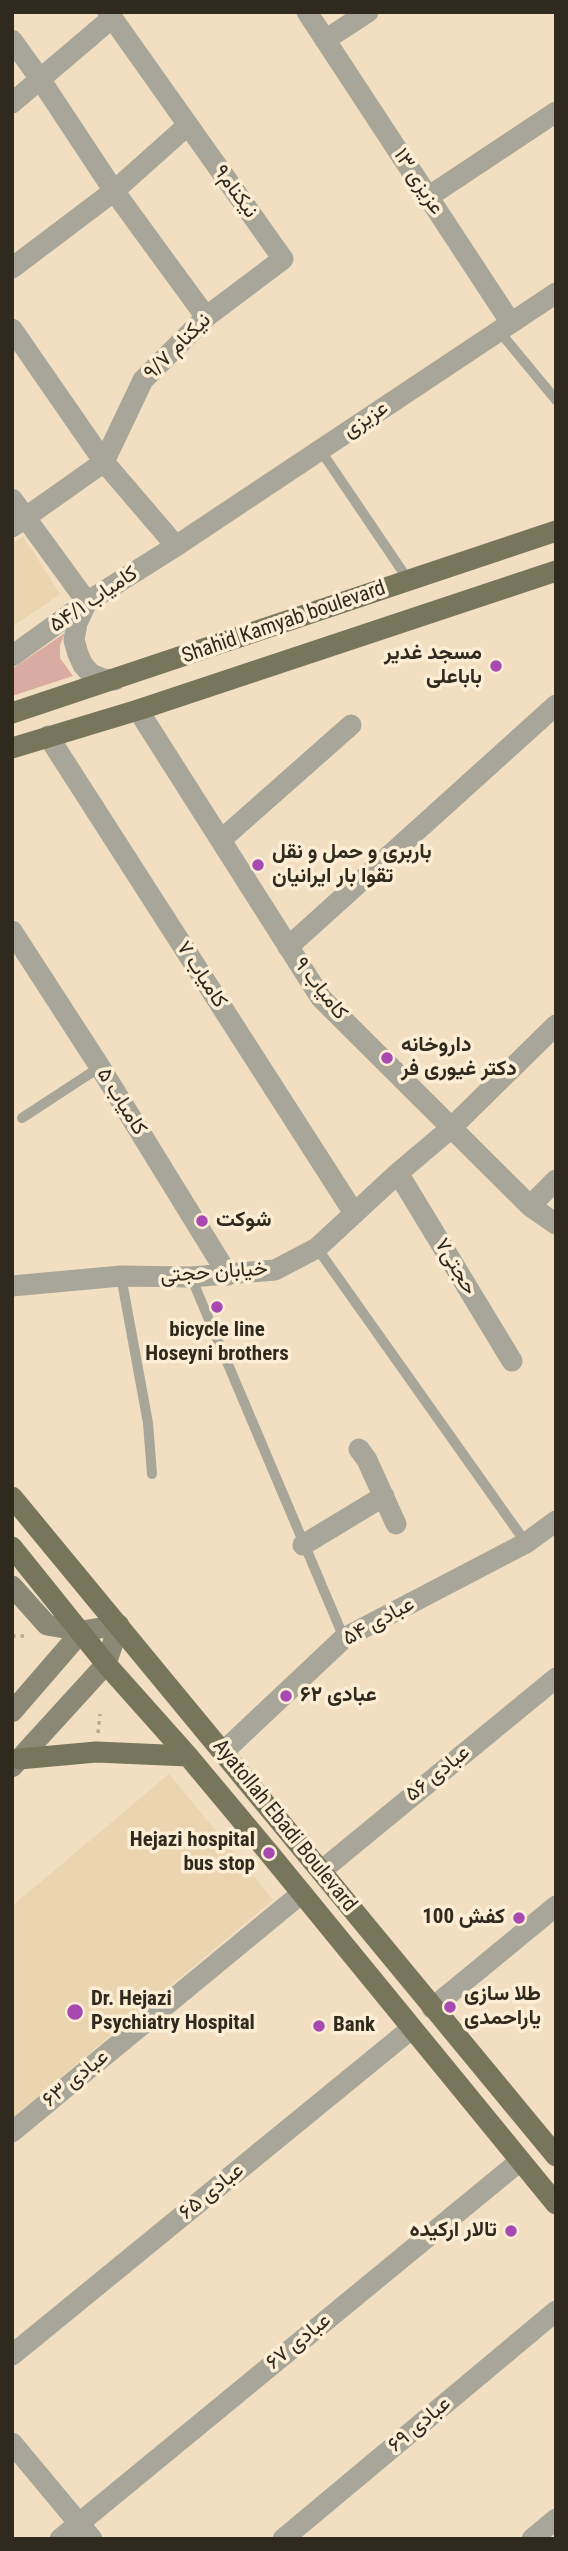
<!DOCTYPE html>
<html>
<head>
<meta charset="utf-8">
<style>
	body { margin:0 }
	#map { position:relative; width:568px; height:2551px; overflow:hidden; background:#f2dfc1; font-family:"Roboto Condensed",sans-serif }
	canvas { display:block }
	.frame { position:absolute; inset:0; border:14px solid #30291e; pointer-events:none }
</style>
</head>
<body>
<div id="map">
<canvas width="568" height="2551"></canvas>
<div class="frame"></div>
</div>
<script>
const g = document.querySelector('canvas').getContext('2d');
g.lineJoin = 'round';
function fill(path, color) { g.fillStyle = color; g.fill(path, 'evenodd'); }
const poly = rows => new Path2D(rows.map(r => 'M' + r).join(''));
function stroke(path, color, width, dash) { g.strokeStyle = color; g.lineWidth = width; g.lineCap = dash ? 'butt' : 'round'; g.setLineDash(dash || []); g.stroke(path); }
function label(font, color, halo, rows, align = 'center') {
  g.font = font + ' "Roboto Condensed",Vazirmatn,sans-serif'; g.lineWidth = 7; g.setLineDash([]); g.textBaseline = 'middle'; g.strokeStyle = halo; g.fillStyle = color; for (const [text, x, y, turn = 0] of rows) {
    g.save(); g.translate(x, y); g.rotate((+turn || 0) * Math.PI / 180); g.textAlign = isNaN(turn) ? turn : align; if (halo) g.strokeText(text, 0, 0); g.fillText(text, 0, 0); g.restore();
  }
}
fill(poly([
	[23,536,60,594,12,627,12,544],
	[169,1774,273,1900,12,2118,12,1906]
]), '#ebd5b0');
fill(poly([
	[65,633,60,645,60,658,73,676,12,696,12,669]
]), '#d9aba1');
stroke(poly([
	[12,1636,29,1636],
	[98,1733,100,1714]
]), '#b7a890', 3.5, [3.5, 5]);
stroke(poly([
	[499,331,556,400],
	[321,451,409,581],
	[22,1118,100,1067],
	[317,1248,526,1543],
	[121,1276,148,1423,152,1474],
	[191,1277,344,1638]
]), '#a7a698', 10);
stroke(poly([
	[307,12,511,323],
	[12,40,40,79,114,191,206,317],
	[325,40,368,12],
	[12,103,112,18],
	[428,197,556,112],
	[12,268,114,191,188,125],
	[12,329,104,462,176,546],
	[12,499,87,602],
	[12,527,104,462,143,380,206,317,283,259,108,12],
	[86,604,77,623,74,640,78,654,83,665,91,674,103,679,115,680],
	[12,656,87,602,176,546,556,293],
	[138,710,321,998,530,1206,556,1224],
	[48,736,354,1213],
	[222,839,351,725],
	[12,931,100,1067,228,1275],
	[288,947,556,705],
	[398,1173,512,1361],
	[530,1206,556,1180],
	[12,1286,121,1276,191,1277,275,1270,317,1248,398,1173,450,1129,556,1025],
	[359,1449,367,1460,396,1524],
	[303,1545,384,1496],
	[223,1752,344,1638,526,1543,556,1521],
	[321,1871,556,1678],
	[432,2008,556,1906],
	[12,2132,302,1893],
	[12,2355,411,2029],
	[12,2443,92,2539],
	[60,2539,520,2161],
	[283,2539,556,2311],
	[532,2539,556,2519]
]), '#a7a698', 21);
stroke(poly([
	[12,1586,47,1625,82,1631],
	[12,1712,82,1631,119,1625,106,1664,12,1767]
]), '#8b8975', 21);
stroke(poly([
	[12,713,556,531],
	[12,748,138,710,556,571],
	[12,1497,556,2156],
	[12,1547,106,1664,188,1756,269,1853,556,2204],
	[19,1759,96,1752,188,1756]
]), '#77755b', 21);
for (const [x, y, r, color] of [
	[496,666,7,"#a849b2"],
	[258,865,7,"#a849b2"],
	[387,1058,7,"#a849b2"],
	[202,1221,7,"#a849b2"],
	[217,1307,7,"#a849b2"],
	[286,1696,7,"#a849b2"],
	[269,1853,7,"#a849b2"],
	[519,1918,7,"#a849b2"],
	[450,2007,7,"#a849b2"],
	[75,2012,9,"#a849b2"],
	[319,2026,7,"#a849b2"],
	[511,2231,7,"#a849b2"]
]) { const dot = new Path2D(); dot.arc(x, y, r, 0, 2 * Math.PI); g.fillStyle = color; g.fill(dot); stroke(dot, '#fcedd5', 2.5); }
label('21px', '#30291e', '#fcedd5', [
	["عزیزی ۱۳",418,182,57],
	["نیکنام۹",235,192,54],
	["نیکنام ۹/۷",178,347,-45],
	["عزیزی",366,420,-34],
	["کامیاب ۵۴/۱",94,600,-34],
	["Shahid Kamyab boulevard",284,623,-19],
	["کامیاب ۷",201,975,57],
	["کامیاب ۹",320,989,52],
	["کامیاب ۵",121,1102,58],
	["حجتی۷",455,1267,59],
	["خیابان حجتی",214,1273,-4],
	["عبادی ۵۴",379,1622,-29],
	["عبادی ۵۶",438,1774,-39],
	["Ayatollah Ebadi Boulevard",284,1826,51],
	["عبادی ۶۳",76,2079,-39],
	["عبادی ۶۵",212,2192,-39],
	["عبادی ۶۷",299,2342,-39],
	["عبادی ۶۹",420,2425,-40]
]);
label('bold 21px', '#30291e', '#fcedd5', [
	["مسجد غدیر",482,654,"right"],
	["باباعلی",482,678,"right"],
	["باربری و حمل و نقل",272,853],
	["تقوا بار ایرانیان",272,877],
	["داروخانه",401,1046],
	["دکتر غیوری فر",401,1070],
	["شوكت",216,1221],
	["bicycle line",217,1331,"center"],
	["Hoseyni brothers",217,1355,"center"],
	["عبادی ۶۲",300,1696],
	["Hejazi hospital",255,1841,"right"],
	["bus stop",255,1865,"right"],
	["کفش 100",505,1918,"right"],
	["طلا سازی",464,1995],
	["یاراحمدی",464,2019],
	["Dr. Hejazi",91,2000],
	["Psychiatry Hospital",91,2024],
	["Bank",333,2026],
	["تالار ارکیده",497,2231,"right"]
], 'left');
</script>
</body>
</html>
